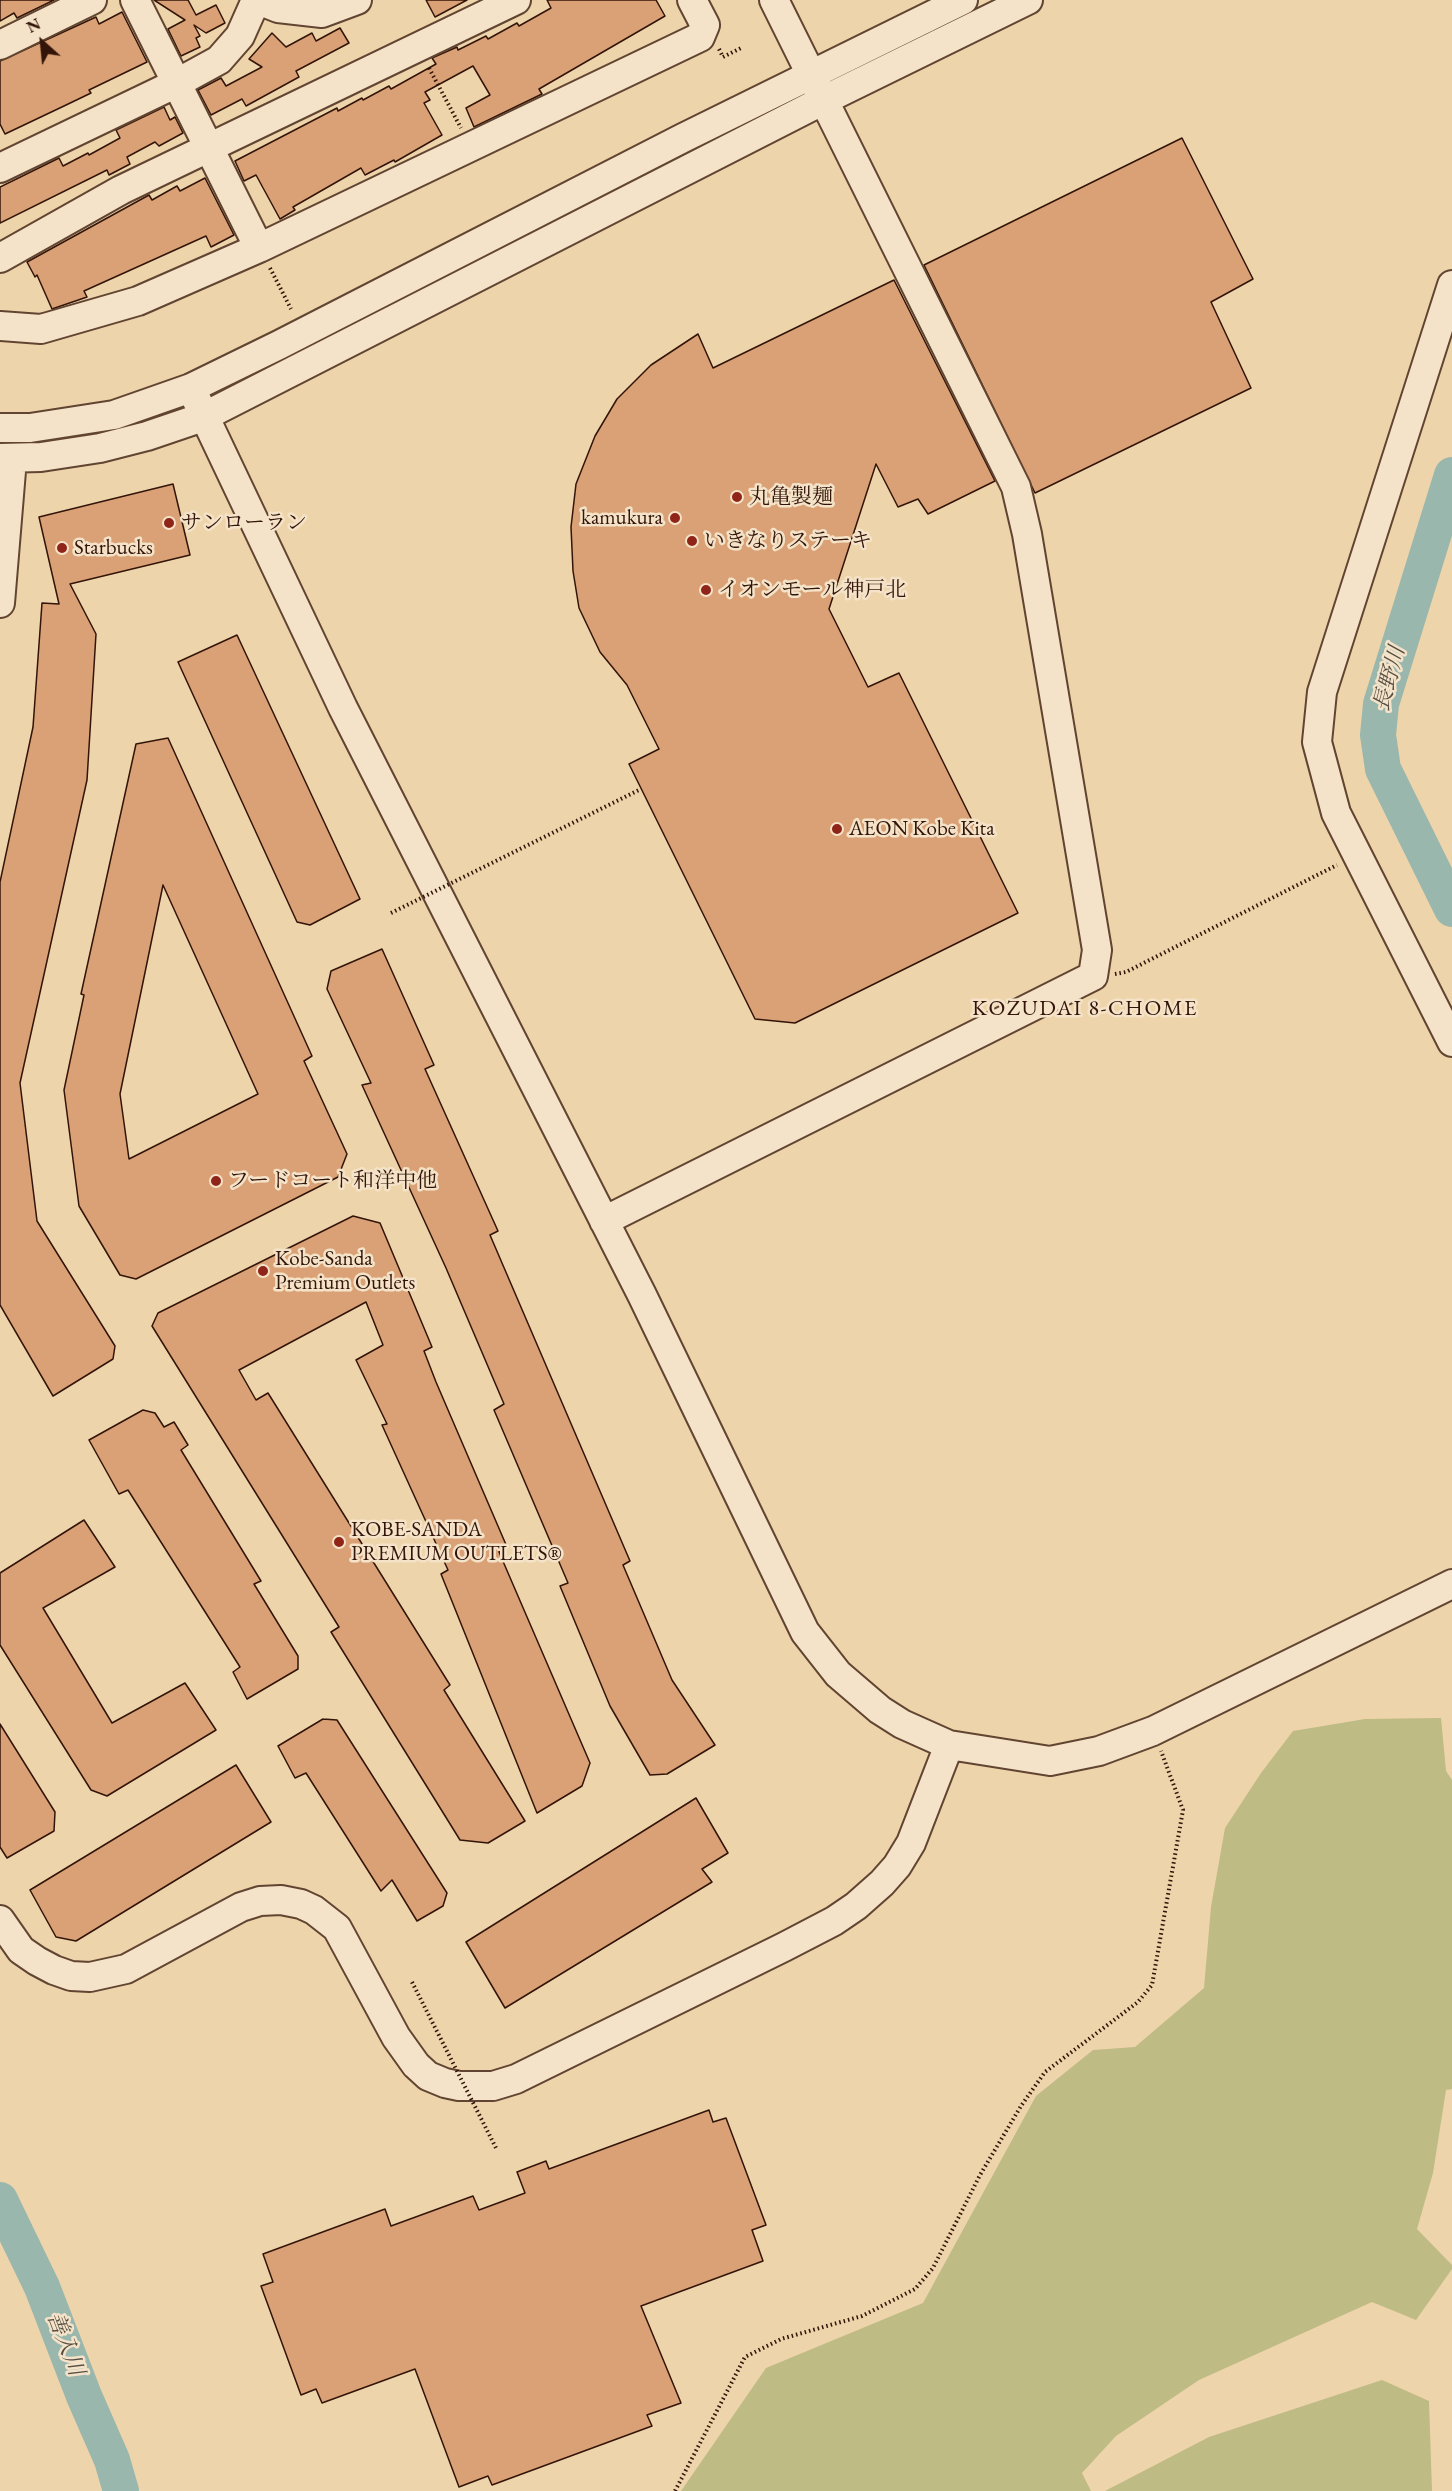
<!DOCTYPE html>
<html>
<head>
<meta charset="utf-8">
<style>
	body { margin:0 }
	#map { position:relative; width:1452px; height:2491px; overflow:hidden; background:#eed4aa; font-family:"EB Garamond",serif }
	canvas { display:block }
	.north { position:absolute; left:12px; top:12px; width:60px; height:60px; -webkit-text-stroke:4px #f4e3c8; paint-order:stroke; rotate:333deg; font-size:16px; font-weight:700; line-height:24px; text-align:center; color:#321409 }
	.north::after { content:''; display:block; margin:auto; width:21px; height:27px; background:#321409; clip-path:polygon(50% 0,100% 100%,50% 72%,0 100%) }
</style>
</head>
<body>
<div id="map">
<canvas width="1452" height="2491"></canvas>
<div class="north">N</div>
</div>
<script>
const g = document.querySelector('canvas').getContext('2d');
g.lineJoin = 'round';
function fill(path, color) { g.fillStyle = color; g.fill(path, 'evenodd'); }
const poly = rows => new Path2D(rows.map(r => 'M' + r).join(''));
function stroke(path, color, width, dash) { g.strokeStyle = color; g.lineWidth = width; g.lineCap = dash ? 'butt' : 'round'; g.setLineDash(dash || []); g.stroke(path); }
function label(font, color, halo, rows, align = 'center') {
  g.font = font + ' "EB Garamond","Noto Serif JP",serif'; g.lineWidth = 5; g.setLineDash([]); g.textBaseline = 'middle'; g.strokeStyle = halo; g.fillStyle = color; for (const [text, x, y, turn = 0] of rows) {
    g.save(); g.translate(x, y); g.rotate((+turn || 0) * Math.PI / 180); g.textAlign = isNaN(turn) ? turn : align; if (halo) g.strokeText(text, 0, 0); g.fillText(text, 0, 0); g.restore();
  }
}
fill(poly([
	[1441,1718,1446,1771,1452,1780,1452,2089,1446,2090,1433,2173,1417,2229,1452,2265,1452,2269,1416,2320,1372,2302,1199,2380,1116,2436,1082,2473,1091,2491,681,2491,766,2368,923,2303,1036,2096,1093,2050,1135,2047,1204,1988,1211,1907,1225,1828,1261,1773,1293,1731,1365,1719],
	[1382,2380,1429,2401,1432,2491,1105,2491,1209,2437]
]), '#bebb85');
stroke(poly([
	[1452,475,1381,704,1378,735,1383,769,1452,909],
	[0,2200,42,2287,84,2396,112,2460,121,2491]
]), '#9ab7ae', 36);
const building = poly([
	[0,0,54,0,17,18,14,13,0,21,0,0],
	[154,0,188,0,196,15,216,5,225,23,206,33,194,25,200,36,196,38,200,47,181,56,168,29,185,20,154,0],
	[426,0,467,0,435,17,426,0],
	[547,0,656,0,665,16,539,89,542,94,474,127,466,108,490,95,473,66,425,92,430,100,424,103,442,135,395,162,394,160,365,175,361,168,293,207,295,210,280,219,256,175,244,181,235,161,337,108,338,111,362,98,363,100,389,86,391,89,436,64,432,58,457,47,458,50,486,36,488,39,517,23,519,26,551,8,547,0],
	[122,12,147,62,89,90,91,93,64,106,5,134,0,124,0,61,96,17,99,24,122,12],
	[340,28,349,43,296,71,299,77,246,106,242,99,211,115,198,90,221,78,226,86,262,67,249,59,272,33,286,47,312,33,316,41,340,28],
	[164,107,170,120,175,117,183,133,159,146,155,142,127,157,130,164,109,175,107,170,0,223,0,187,59,158,63,166,88,153,89,155,120,138,116,130,164,107],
	[1182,138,1253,279,1211,302,1251,388,1035,493,924,265,1182,138],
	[205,178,234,235,211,247,206,236,84,291,87,297,52,309,37,275,35,277,27,262,149,195,152,200,177,186,180,191,205,178],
	[894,280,995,481,928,514,918,499,898,507,876,464,829,609,868,687,899,673,1018,913,795,1023,755,1019,629,764,659,749,627,685,600,652,579,608,573,571,571,527,576,484,595,436,617,399,651,365,698,334,713,368,894,280],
	[173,484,190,555,70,584,96,634,87,780,20,1083,37,1221,115,1346,113,1359,53,1396,0,1305,0,882,33,727,42,603,59,604,39,517,173,484],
	[237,635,360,899,310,925,297,922,178,662,237,635],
	[168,738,312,1056,304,1061,347,1154,338,1177,136,1279,120,1275,79,1206,64,1090,84,995,81,994,136,744,168,738],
	[163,885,258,1094,129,1159,120,1094,163,885],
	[382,949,434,1065,425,1069,498,1231,490,1235,630,1561,623,1565,672,1680,715,1745,667,1774,650,1775,610,1706,560,1586,568,1583,494,1410,504,1404,446,1268,362,1085,371,1083,327,989,331,971,382,949],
	[353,1216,380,1223,432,1347,424,1351,436,1382,507,1547,499,1552,590,1763,582,1786,537,1813,441,1574,448,1570,382,1425,387,1424,356,1360,383,1345,366,1302,239,1370,256,1400,268,1393,450,1685,444,1690,525,1821,488,1843,460,1840,331,1632,339,1627,152,1326,158,1313,353,1216],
	[143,1410,155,1413,164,1427,174,1422,188,1445,181,1450,261,1581,254,1584,298,1656,298,1669,247,1699,233,1672,240,1667,128,1490,119,1494,89,1440,143,1410],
	[84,1520,115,1567,43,1608,112,1723,185,1683,216,1730,107,1796,91,1790,0,1645,0,1573,84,1520],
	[323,1719,337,1720,447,1893,443,1906,417,1921,392,1880,381,1891,306,1773,295,1778,278,1746,323,1719],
	[0,1724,55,1812,54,1831,7,1858,0,1847,0,1724],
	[236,1765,271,1822,76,1941,56,1937,30,1890,236,1765],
	[696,1798,728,1853,702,1869,712,1882,505,2008,466,1942,696,1798],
	[709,2110,713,2122,726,2118,766,2225,752,2230,763,2261,641,2306,681,2403,647,2415,652,2426,492,2485,488,2476,459,2487,415,2369,322,2403,316,2389,301,2395,261,2286,273,2282,263,2254,385,2209,391,2226,473,2196,479,2210,525,2193,517,2172,546,2161,549,2169,709,2110]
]);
fill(building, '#d9a175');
stroke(building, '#321409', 1.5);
const minor = poly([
	[135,0,259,248],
	[258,0,278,8,322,13,357,0],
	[0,45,92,0],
	[0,168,177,83,219,60,240,36,256,0],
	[0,258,121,190,516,0],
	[1452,285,1322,692,1317,742,1336,813,1452,1042],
	[0,326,41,329,138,301,259,248,700,37,705,25,692,0],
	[191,388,343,708,642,1295,805,1632,838,1674,880,1710,902,1724,949,1745,1050,1761,1099,1751,1153,1731,1452,1584],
	[0,428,30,428,114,415,191,388,279,345,683,138,963,0],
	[0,458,41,457,100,448,147,436,203,417,822,101,1028,0],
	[0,603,12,459],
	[604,1221,1093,976,1097,950,1027,534,1016,487,774,0],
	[0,1920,21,1950,37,1961,54,1970,71,1976,90,1977,126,1969,241,1907,260,1901,281,1900,301,1904,314,1910,337,1928,396,2037,416,2065,428,2076,445,2083,459,2086,493,2086,516,2079,784,1947,834,1921,856,1906,882,1883,897,1866,911,1843,949,1745]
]);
stroke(minor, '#614431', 32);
stroke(poly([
	[719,49,723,57,743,47],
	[429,68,461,128],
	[270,268,291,309],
	[1115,974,1126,972,1337,865],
	[675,2491,745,2357,781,2339,862,2316,915,2289,933,2268,980,2175,1021,2106,1045,2072,1138,2002,1152,1985,1183,1810,1161,1751]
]), '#321409', 4, [1.5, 3]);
stroke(minor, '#f4e3c8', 28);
stroke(poly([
	[391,913,641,789],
	[412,1982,497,2150]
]), '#321409', 4, [1.5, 3]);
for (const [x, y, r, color] of [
	[737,497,6,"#8f2418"],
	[675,518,6,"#8f2418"],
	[169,523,6,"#8f2418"],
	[692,541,6,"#8f2418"],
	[62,548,6,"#8f2418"],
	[706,590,6,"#8f2418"],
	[837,829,6,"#8f2418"],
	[216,1181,6,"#8f2418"],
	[263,1271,6,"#8f2418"],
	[339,1542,6,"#8f2418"]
]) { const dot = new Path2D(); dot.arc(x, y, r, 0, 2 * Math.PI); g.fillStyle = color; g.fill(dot); stroke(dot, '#f4e3c8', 2); }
label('21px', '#321409', '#f4e3c8', [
	["丸亀製麺",749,497],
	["kamukura",663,518,"right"],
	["サンローラン",181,523],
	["いきなりステーキ",704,541],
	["Starbucks",74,548],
	["イオンモール神戸北",718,590],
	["AEON Kobe Kita",849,829],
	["フードコート和洋中他",228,1181],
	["Kobe-Sanda",275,1259],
	["Premium Outlets",275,1283],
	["KOBE-SANDA",351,1530],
	["PREMIUM OUTLETS®",351,1554]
], 'left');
label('italic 22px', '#564d43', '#f4e3c8', [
	["長野川",1390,679,-75],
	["善入川",65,2344,69]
]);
g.letterSpacing = '1.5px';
label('22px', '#321409', '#f4e3c8', [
	["KOZUDAI 8-CHOME",1085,1009]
]);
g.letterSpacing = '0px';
</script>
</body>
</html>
